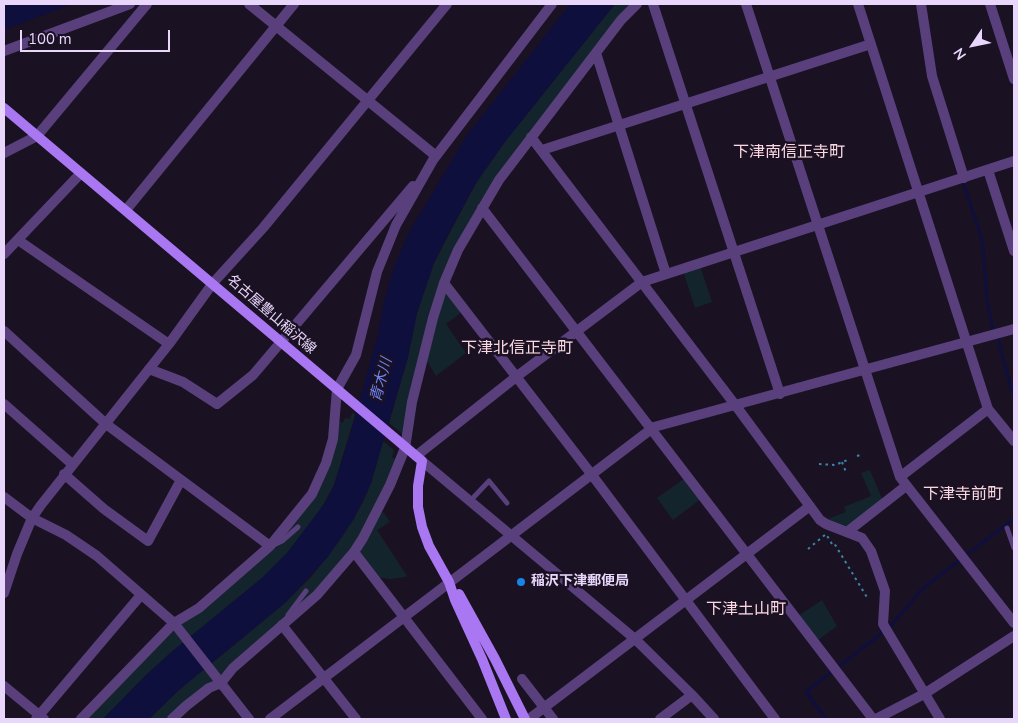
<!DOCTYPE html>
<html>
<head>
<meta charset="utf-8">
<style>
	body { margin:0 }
	#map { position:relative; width:1018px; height:723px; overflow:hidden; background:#1a1123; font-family:"Nunito Sans",sans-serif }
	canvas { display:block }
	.frame { position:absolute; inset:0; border:5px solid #e8d6fb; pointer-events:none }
	.north { position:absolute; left:948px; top:20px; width:50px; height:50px; -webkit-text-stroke:4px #1a1123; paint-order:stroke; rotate:236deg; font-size:14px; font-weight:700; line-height:20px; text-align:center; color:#e8d6fb }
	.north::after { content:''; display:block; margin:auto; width:18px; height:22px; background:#e8d6fb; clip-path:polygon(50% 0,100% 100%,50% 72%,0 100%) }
	.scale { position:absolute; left:20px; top:30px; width:150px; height:22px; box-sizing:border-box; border:2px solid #e8d6fb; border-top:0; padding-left:6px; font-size:15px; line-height:18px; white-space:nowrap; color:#e8d6fb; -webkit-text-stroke:4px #1a1123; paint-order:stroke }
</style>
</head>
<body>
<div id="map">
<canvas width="1018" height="723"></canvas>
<div class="frame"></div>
<div class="north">N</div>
<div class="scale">100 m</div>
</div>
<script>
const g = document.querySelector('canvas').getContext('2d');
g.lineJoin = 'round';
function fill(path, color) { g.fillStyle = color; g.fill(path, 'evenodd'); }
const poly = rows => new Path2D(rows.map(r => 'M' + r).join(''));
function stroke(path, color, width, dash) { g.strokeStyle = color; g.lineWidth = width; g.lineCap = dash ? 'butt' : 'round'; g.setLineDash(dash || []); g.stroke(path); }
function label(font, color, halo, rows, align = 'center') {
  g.font = font + ' "Nunito Sans","Noto Sans JP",sans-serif'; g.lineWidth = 5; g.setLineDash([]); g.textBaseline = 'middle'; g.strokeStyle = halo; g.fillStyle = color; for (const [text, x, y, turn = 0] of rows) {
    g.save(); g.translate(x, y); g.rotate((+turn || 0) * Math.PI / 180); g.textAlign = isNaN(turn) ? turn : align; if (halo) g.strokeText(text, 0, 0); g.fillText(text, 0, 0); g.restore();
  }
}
fill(poly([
	[615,4,633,4,498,174,442,280,404,435,389,423,408,357,417,313,434,263,476,183,504,143],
	[700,266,712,302,695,308,683,271],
	[448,293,462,312,446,324,466,353,436,376,427,361,443,295],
	[352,412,355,415,334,485,319,512,287,553,262,578,190,637,181,624,270,552,284,542,278,541,314,496,338,421,343,423,345,418,350,419],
	[383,441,394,450,392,457,396,460,362,535,315,593,290,616,305,590,279,625,222,677,211,664,285,603,312,576,342,537,363,502,371,483],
	[870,470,883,501,844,528,825,520,846,512,844,507,871,496,861,473],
	[685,478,701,499,673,520,657,498],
	[383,512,390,522,377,530,407,576,405,577,390,579,376,577,360,555,360,548,379,513],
	[822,600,837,626,817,641,798,616],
	[175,629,184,642,146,675,103,719,88,719,126,676],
	[205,668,216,682,183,704,167,719,149,719,179,690]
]), '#14242c');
fill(poly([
	[4,4,72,4,4,30],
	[570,4,615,4,504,143,476,183,452,227,434,263,417,313,408,357,371,483,354,519,328,557,285,603,179,690,149,719,103,719,146,675,170,653,262,578,287,553,327,500,334,485,350,435,378,334,384,302,393,270,408,234,467,135]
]), '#0f0f3d');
stroke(poly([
	[963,182,979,230,983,247,987,300,993,330],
	[998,339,1011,389,1014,393],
	[966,555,1014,519],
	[890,627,923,588,960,560],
	[838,667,883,632],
	[826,719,806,692,832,671]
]), '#0f0f3d', 3);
stroke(poly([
	[857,456,860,455],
	[842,462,846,472],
	[819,464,835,465,850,459],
	[808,549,826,534,832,544,834,543,868,599]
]), '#3b87aa', 2, [2.5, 4]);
stroke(poly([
	[471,500,489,481,507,503],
	[1007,528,1014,548],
	[272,546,282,541,298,527],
	[288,615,306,591]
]), '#59407d', 5);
stroke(poly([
	[249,4,436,156],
	[653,4,780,394],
	[746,4,900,477,1014,623],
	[858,4,988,409,1014,441],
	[921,4,932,76,964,178],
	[990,4,1014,79],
	[4,51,130,4],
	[596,53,666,274],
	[531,137,736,406,820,520,826,524,862,538,871,551,885,591,883,624,940,719],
	[542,150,871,44],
	[4,153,37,136,147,4],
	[988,170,1014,251],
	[482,208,873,719],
	[126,210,294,4],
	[18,240,169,344],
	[4,254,81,173],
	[444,283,592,475,775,719],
	[4,331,106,424,270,546],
	[149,369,183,382,217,404,253,375,413,186],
	[4,404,72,464],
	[416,456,516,377,642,282,1014,161],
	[422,461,635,639,692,695,714,719],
	[64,474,104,509,148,541,181,480],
	[900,477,988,409],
	[4,497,32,518,66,535,97,556,174,623,249,719],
	[847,532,906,486],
	[354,552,482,719],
	[4,593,17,554,32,518,41,505,169,344,213,283,263,228,447,4],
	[282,625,356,719],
	[522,679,553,719],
	[4,686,44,719],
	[36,719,141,595],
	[81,719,174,623,199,608,270,546,312,494,326,463,333,439,337,389,356,355,377,272,396,225,433,160,552,4],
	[172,719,186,706,209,688,221,683,233,668,317,595,354,552,363,538,390,485,405,448,412,402,433,318,444,283,458,250,499,180,621,20,637,4],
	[270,719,654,427,1014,329],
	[529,719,810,506],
	[660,719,692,695],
	[876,719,924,694,1014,636]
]), '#59407d', 10);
stroke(poly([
	[4,108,422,461,418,486,418,507,422,527,429,546,449,582,455,600,482,659,506,719],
	[459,594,495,659,525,719]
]), '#a877f1', 10);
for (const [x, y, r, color] of [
	[521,582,5,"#1784e6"]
]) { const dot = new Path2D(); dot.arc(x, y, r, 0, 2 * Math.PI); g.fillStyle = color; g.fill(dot); stroke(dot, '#1a1123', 2); }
label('14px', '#e8d6fb', '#1a1123', [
	["名古屋豊山稲沢線",271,315,41]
]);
label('bold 14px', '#e8d6fb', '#1a1123', [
	["稲沢下津郵便局",531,582]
], 'left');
label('italic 15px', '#6f84f1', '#1a1123', [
	["青木川",382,380,-75]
]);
label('16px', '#fbd8e1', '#1a1123', [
	["下津南信正寺町",789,153],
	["下津北信正寺町",517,349],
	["下津寺前町",963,495],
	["下津土山町",746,610]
]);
</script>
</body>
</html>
